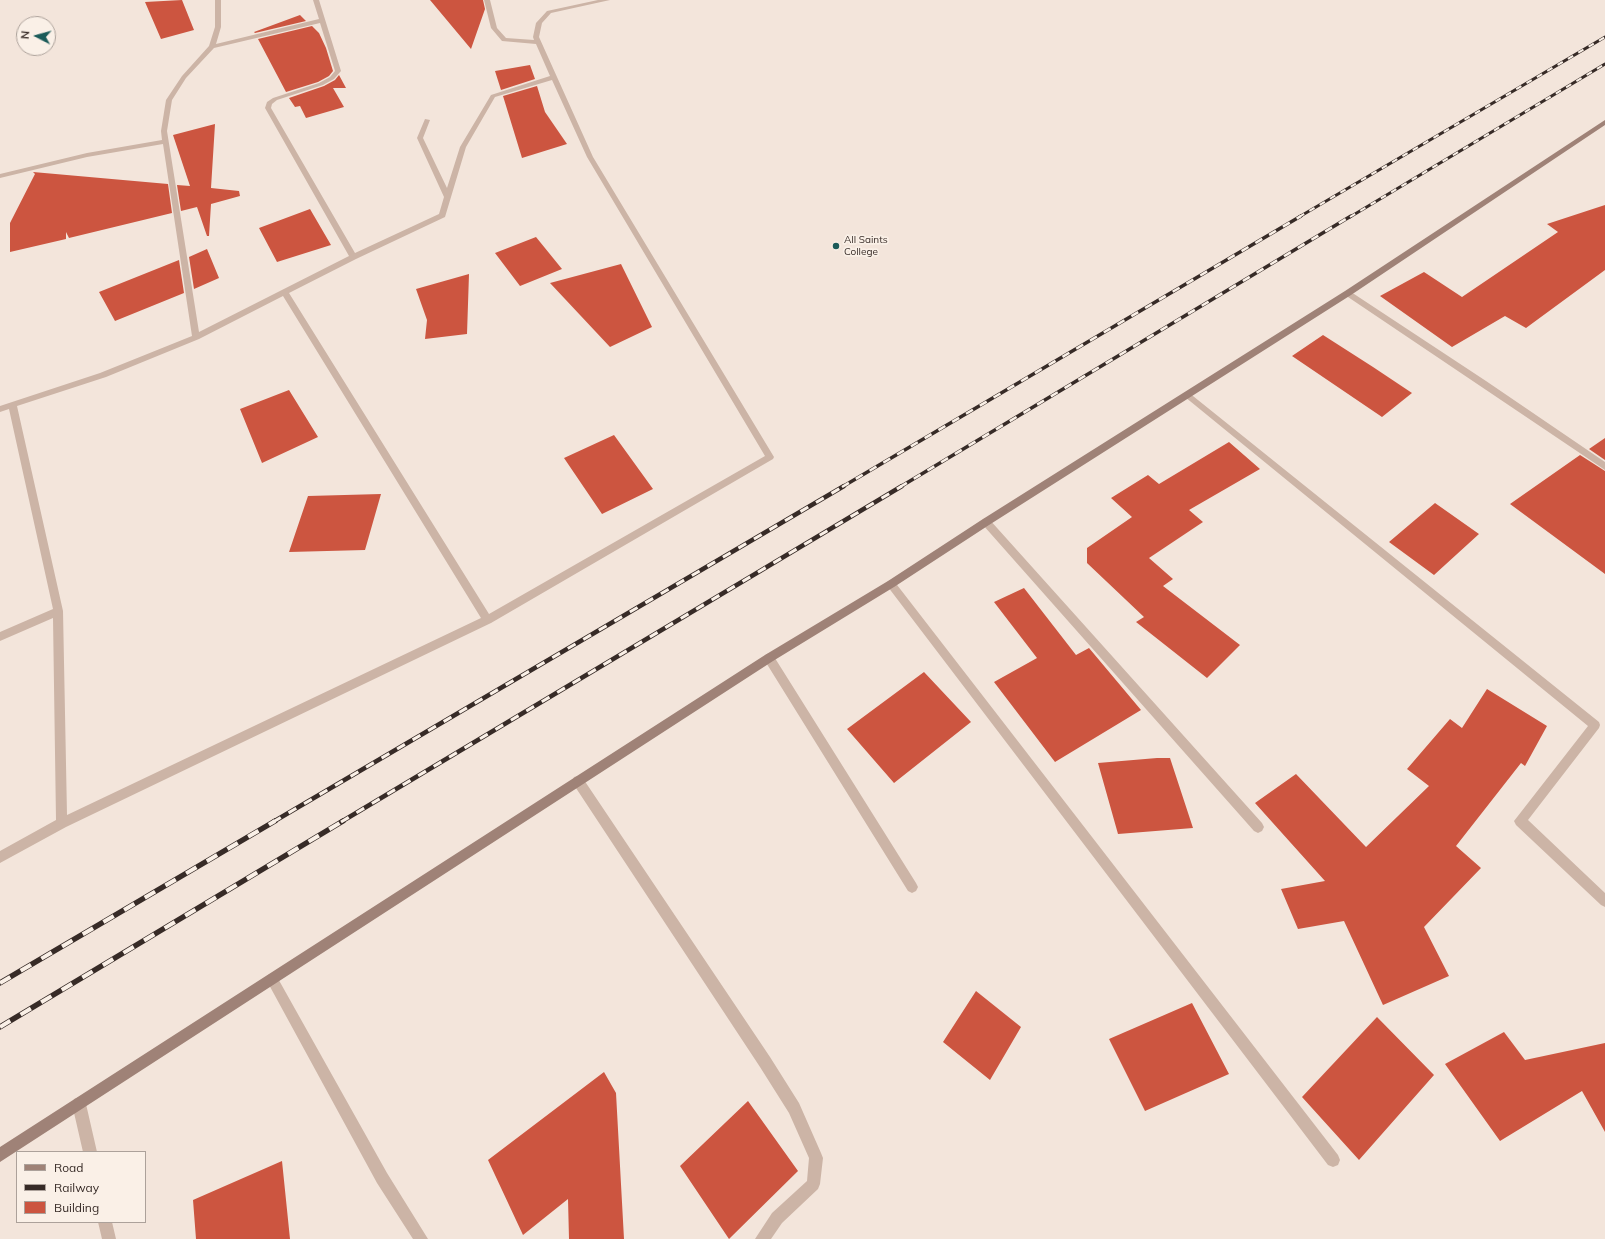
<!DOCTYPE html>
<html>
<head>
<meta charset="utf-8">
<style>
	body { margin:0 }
	#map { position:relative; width:1605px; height:1239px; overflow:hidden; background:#f3e5db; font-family:Mulish,sans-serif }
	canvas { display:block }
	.legend { position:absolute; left:16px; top:1151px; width:130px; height:72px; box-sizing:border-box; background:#faf0e7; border:1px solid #aca19a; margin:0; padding:5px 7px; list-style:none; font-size:12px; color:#372b27 }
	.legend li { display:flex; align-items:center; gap:8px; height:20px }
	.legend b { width:20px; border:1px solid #aca19a }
	.north { position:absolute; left:16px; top:16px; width:40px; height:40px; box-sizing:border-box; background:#faf0e7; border:1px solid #aca19a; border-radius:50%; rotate:276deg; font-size:11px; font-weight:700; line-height:16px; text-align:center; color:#372b27 }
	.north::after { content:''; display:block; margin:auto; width:14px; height:18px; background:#1b5b59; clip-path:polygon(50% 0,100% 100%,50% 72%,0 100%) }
</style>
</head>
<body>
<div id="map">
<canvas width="1605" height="1239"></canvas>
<ul class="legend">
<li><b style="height:5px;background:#9f8277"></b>Road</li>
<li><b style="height:5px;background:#372b27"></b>Railway</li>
<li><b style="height:11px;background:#cc5540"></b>Building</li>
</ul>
<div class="north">N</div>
</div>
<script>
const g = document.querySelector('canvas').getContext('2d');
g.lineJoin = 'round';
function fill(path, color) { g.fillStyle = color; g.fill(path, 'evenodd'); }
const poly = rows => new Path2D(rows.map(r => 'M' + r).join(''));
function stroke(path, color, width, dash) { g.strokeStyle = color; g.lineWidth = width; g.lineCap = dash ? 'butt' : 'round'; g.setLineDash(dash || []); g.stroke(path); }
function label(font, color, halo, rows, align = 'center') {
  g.font = font + ' Mulish,sans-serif'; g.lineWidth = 3.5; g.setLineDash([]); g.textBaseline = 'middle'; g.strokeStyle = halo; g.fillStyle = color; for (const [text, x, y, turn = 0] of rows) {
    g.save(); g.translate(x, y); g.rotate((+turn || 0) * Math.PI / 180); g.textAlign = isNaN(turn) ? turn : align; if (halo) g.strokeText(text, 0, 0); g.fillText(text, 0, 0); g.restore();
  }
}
fill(poly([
	[182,0,194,30,161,39,145,2],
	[430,0,483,0,485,9,471,49],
	[300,15,306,21,255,33,254,32],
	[312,26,319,33,326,48,333,71,329,76,318,82,286,92,258,39],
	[530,65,535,79,501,90,495,71],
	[339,75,346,88,333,88,344,107,306,118,300,106,295,107,289,98,324,86,335,80],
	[537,86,545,112,567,144,522,158,503,96],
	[215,124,211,188,239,191,240,196,211,204,209,236,207,236,197,207,181,211,177,185,190,186,173,135],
	[33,172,168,184,172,213,69,238,66,232,66,239,10,252,10,223,35,174],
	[1605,205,1605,270,1526,328,1505,316,1452,347,1380,296,1424,272,1462,297,1558,232,1547,224],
	[310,209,331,245,277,262,259,228],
	[536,237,562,269,520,286,495,253],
	[207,249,219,278,194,289,189,257],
	[179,260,184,293,115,321,99,292],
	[621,264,652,327,610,347,550,283],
	[469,274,467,334,425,339,427,320,416,289],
	[1323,335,1373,367,1412,393,1382,417,1292,356],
	[289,390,318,437,262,463,240,409],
	[614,435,653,489,602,514,564,458],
	[1605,438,1605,460,1589,449],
	[1229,442,1260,469,1189,510,1203,522,1149,558,1173,579,1163,586,1240,645,1207,678,1136,622,1144,617,1087,563,1087,548,1132,517,1111,498,1148,475,1159,484],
	[1580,455,1605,471,1605,574,1510,504],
	[381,494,365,550,289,552,308,496],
	[1435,503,1479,534,1434,575,1389,542],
	[1024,588,1076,655,1089,648,1141,710,1055,762,994,682,1037,658,994,602],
	[924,672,971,722,894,783,847,729],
	[1487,689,1547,726,1525,766,1521,763,1456,846,1481,868,1424,927,1449,976,1383,1005,1344,921,1298,929,1281,889,1325,881,1255,803,1296,774,1366,847,1429,786,1407,769,1450,719,1462,728],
	[1157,758,1170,758,1193,828,1118,834,1098,763],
	[976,991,1021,1027,990,1080,943,1042],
	[1192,1003,1229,1074,1145,1111,1109,1039],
	[1377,1017,1434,1075,1359,1160,1302,1097],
	[1504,1032,1525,1060,1605,1043,1605,1132,1582,1091,1500,1141,1445,1064],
	[604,1072,616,1093,624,1239,569,1239,568,1199,523,1235,488,1160],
	[748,1101,798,1171,729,1239,680,1166],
	[282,1161,290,1239,196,1239,193,1200]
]), '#cc5540');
fill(poly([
	[215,0,221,0,221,27,216,44,319,19,313,0,319,0,341,71,334,79,323,85,277,100,272,104,271,108,355,253,439,214,444,197,417,138,425,119,430,120,423,138,447,188,460,147,491,95,550,76,536,44,502,41,491,28,484,0,490,0,497,28,506,38,534,40,533,37,536,23,547,11,598,0,610,0,551,13,542,23,539,37,593,157,774,457,773,459,491,623,66,827,0,863,0,851,56,820,53,618,0,641,0,632,53,609,9,409,0,412,0,406,100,373,192,336,163,144,87,157,0,178,0,174,87,153,162,140,161,131,166,100,182,76,209,46,215,27,215,0],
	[320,23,335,71,330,77,319,83,273,98,267,102,265,108,349,256,199,332,167,131,172,100,186,78,214,48,320,23],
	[552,80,587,157,765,456,489,614,289,293,356,259,445,217,466,147,495,97,552,80],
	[283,296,481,618,67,815,63,611,17,406,106,377,199,339,283,296],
	[1348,290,1486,381,1605,462,1605,470,1345,295,1344,293,1348,290],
	[1188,392,1599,722,1600,725,1599,728,1528,820,1605,893,1605,907,1601,905,1516,825,1514,821,1588,726,1185,397,1184,395,1185,393,1188,392],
	[986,518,989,519,1262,823,1264,827,1262,831,1258,833,1254,831,983,525,981,522,983,519,986,518],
	[891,580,894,581,1338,1155,1340,1160,1338,1165,1333,1167,1328,1165,888,587,886,584,888,581,891,580],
	[769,653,773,655,916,883,918,887,916,891,912,893,908,891,765,661,764,658,765,655,769,653],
	[578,776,582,777,770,1057,799,1103,821,1153,823,1158,820,1184,818,1189,782,1223,771,1239,755,1239,772,1213,807,1181,809,1158,789,1113,760,1067,574,785,572,781,574,777,578,776],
	[272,973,276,975,387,1173,428,1239,413,1239,377,1183,268,983,266,979,268,975,272,973],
	[79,1097,84,1099,86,1104,97,1152,83,1152,72,1104,74,1099,79,1097],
	[98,1222,112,1222,116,1239,102,1239,98,1222]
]), '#ccb4a6');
fill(poly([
	[1605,120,1605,125,1351,295,989,525,894,587,773,661,0,1162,0,1147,765,655,888,581,983,519,1345,291,1605,120]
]), '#9f8277');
const railFar3 = poly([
	[1299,217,1605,37],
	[1350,217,1605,64]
]);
const railFar2 = poly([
	[842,487,1301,216],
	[900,487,1351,216]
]);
const railFar1 = poly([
	[273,822,844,486],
	[341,822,902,486]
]);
const rail = poly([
	[0,983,275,821],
	[0,1027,343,821]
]);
stroke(railFar3, '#372b27', 3);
stroke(railFar2, '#372b27', 3.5);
stroke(railFar1, '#372b27', 4.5);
stroke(rail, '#372b27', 5.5);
stroke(railFar3, '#faf0e7', 2, [6]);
stroke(railFar2, '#faf0e7', 2.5, [8]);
stroke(railFar1, '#faf0e7', 3, [9]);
stroke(rail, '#faf0e7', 4, [12]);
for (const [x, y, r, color] of [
	[836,246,4,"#1b5b59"]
]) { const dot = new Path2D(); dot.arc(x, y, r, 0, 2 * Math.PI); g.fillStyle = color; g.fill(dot); stroke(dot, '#faf0e7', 1.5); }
label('10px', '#372b27', '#faf0e7', [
	["All Saints",844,240],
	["College",844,252]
], 'left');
</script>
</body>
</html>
